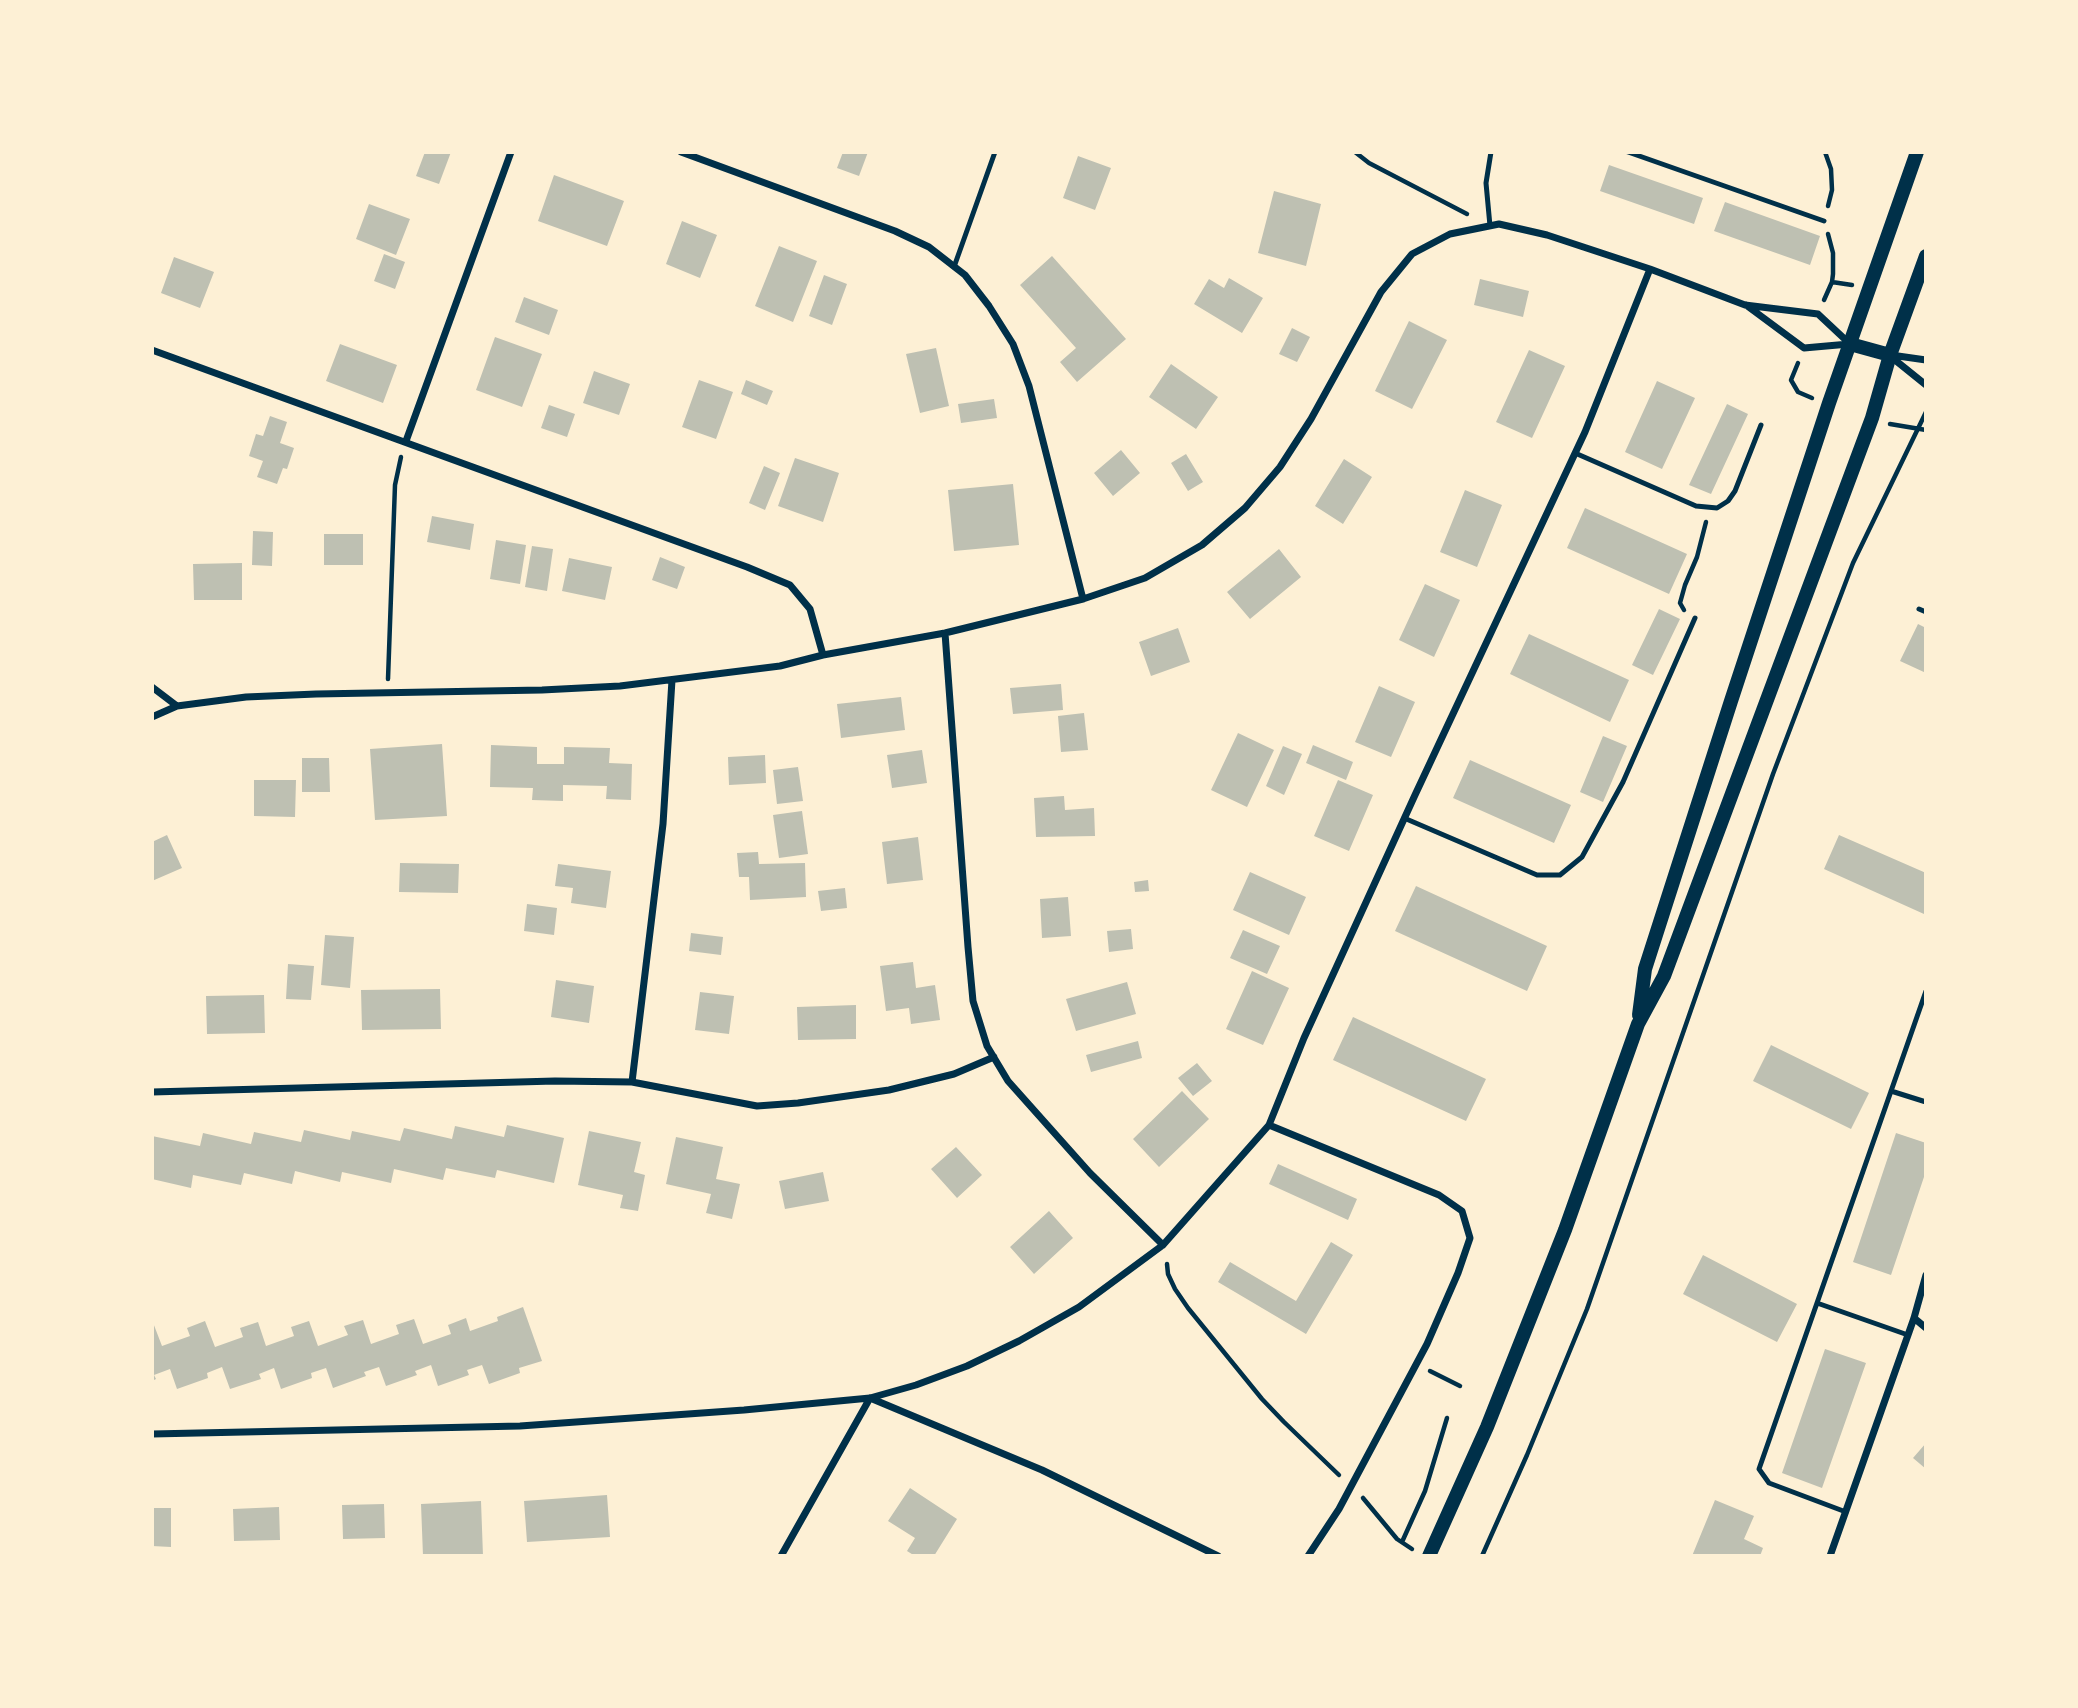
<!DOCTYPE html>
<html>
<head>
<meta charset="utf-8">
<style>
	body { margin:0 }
	#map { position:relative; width:2078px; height:1708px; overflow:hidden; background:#fdf0d5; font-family:"DejaVu Sans",sans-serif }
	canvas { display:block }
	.frame { position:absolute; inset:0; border:154px solid #fdf0d5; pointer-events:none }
</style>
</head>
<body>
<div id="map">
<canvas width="2078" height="1708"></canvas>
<div class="frame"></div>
</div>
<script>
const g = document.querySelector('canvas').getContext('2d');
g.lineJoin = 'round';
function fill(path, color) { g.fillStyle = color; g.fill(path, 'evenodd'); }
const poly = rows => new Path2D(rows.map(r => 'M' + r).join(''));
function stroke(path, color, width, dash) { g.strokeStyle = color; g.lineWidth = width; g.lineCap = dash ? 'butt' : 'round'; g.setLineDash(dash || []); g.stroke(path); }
fill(poly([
	[425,152,451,152,439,184,416,176],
	[843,152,868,152,859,176,837,168],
	[1078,156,1111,168,1095,210,1063,198],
	[1609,165,1703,198,1694,224,1600,191],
	[554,175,624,201,607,246,538,221],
	[1274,191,1321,204,1306,266,1258,253],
	[1725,202,1820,236,1810,265,1714,231],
	[369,204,410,219,396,255,356,239],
	[682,221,717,235,700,278,666,264],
	[779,246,817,261,793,322,755,306],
	[384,254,405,262,395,289,374,281],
	[1052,256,1126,339,1077,382,1060,362,1076,348,1020,285],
	[174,257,214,272,200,308,161,293],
	[824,275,847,284,832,325,809,316],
	[1229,278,1263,298,1242,333,1194,304,1209,279,1224,288],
	[1480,279,1529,291,1523,317,1474,305],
	[524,297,558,310,549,335,515,322],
	[1409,321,1447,340,1412,409,1375,391],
	[1292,328,1310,337,1297,362,1279,354],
	[495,337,542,354,522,407,476,390],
	[340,344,397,365,383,403,326,381],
	[936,348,949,406,920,413,906,354],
	[1529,350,1565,366,1532,438,1496,422],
	[1171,364,1218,397,1196,429,1149,397],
	[594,371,630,384,619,415,583,403],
	[699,380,733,392,716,439,682,427],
	[746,380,773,391,767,405,741,394],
	[1657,381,1695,398,1662,469,1625,452],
	[994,399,997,418,961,423,958,404],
	[1727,404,1748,414,1711,494,1689,485],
	[549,405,575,414,567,437,541,428],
	[270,416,287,422,280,443,294,448,287,469,283,468,277,484,257,477,263,461,249,456,256,434,263,436],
	[1121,450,1140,473,1113,496,1094,473],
	[1186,454,1203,482,1188,491,1171,463],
	[795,458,839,473,823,522,778,506],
	[1344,459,1372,477,1343,524,1315,506],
	[764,466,780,473,765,510,749,503],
	[1013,484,1019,545,954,551,948,490],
	[1465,490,1502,505,1477,567,1440,552],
	[1585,508,1687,554,1669,594,1567,548],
	[432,516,474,524,470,550,427,542],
	[253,531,273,532,272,566,252,565],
	[324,534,363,534,363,565,324,565],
	[496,540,526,545,520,584,490,579],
	[532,546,553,549,547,591,525,587],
	[1279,549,1301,577,1250,619,1227,592],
	[660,557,685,567,677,589,652,580],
	[569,558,612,567,605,600,562,591],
	[242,563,242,600,194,600,193,564],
	[1425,584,1460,600,1434,657,1399,640],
	[1659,609,1680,619,1653,675,1632,665],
	[1918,624,1926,628,1926,673,1900,661],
	[1178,628,1190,662,1151,676,1139,642],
	[1529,634,1629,680,1610,722,1510,674],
	[1061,684,1063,710,1013,714,1010,688],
	[1379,686,1415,702,1391,757,1355,742],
	[901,697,905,730,841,738,837,704],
	[1084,713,1088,750,1061,752,1058,716],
	[1238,733,1274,750,1247,807,1211,790],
	[1603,736,1627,746,1603,802,1580,792],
	[442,744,447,816,375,820,370,749],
	[491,745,537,747,537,764,564,764,564,747,610,748,609,763,632,764,631,800,606,799,607,786,563,785,563,801,532,800,533,788,490,787],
	[1313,745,1353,762,1346,780,1306,763],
	[1283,746,1302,754,1284,795,1266,786],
	[922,750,927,783,892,788,887,755],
	[765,755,766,783,729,785,728,757],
	[302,758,329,758,330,792,302,792],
	[1470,760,1571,805,1554,843,1453,798],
	[798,767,803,801,777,804,773,770],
	[254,780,296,780,295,817,254,816],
	[1338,780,1373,795,1349,851,1314,836],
	[1064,796,1065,810,1094,808,1095,836,1036,837,1034,798],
	[802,811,808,854,779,858,773,815],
	[167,835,182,868,152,881,152,842],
	[1839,835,1926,873,1926,909,1924,914,1824,869],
	[918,837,923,880,887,884,882,842],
	[758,852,759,864,805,863,806,897,750,900,749,877,739,877,737,853],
	[400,863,459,864,458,893,399,892],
	[558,864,611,871,606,908,571,903,573,888,555,886],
	[1250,872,1306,897,1289,935,1233,910],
	[1148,880,1149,891,1135,892,1134,882],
	[1416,886,1547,946,1527,991,1395,931],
	[845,888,847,908,821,911,818,891],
	[1068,897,1071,936,1042,938,1040,899],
	[527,904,557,908,554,935,524,931],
	[1131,929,1133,949,1109,952,1107,931],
	[1243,930,1280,946,1267,974,1230,958],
	[691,933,723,937,721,955,689,951],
	[325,935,354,937,350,988,321,985],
	[913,962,916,988,935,985,940,1020,911,1024,909,1008,886,1011,880,966],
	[288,964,314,966,311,1000,286,999],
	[1252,971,1289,988,1263,1045,1226,1029],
	[556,980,594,986,589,1023,551,1017],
	[1127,982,1136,1014,1076,1031,1066,999],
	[440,989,441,1029,362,1030,361,990],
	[700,992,734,996,729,1034,695,1030],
	[264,995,265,1033,207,1034,206,996],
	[856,1005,856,1039,798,1040,797,1007],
	[1353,1017,1486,1079,1466,1121,1333,1060],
	[1138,1041,1142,1058,1091,1072,1086,1055],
	[1771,1045,1869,1093,1851,1129,1753,1081],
	[1197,1063,1212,1081,1193,1096,1178,1078],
	[1182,1091,1209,1119,1159,1167,1133,1139],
	[507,1125,564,1138,554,1183,497,1170,495,1178,446,1168,443,1180,394,1169,391,1183,342,1172,340,1182,295,1171,292,1184,244,1173,241,1185,193,1175,191,1188,152,1179,152,1136,200,1146,203,1133,251,1144,254,1132,301,1142,304,1130,350,1140,352,1131,400,1141,404,1128,452,1139,455,1126,504,1137],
	[589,1131,641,1142,634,1172,645,1175,638,1211,620,1208,623,1195,578,1185],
	[1896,1133,1926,1143,1926,1171,1891,1275,1853,1262],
	[676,1137,723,1147,716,1179,740,1184,732,1219,706,1213,711,1194,666,1184],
	[956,1147,982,1175,957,1198,931,1169],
	[1278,1164,1357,1199,1348,1220,1269,1184],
	[823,1172,829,1201,785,1209,779,1181],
	[1049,1211,1073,1238,1034,1274,1010,1247],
	[1331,1242,1353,1255,1306,1334,1218,1282,1230,1262,1296,1301],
	[1703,1255,1797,1304,1777,1342,1683,1294],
	[523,1307,542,1361,519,1368,520,1373,489,1384,482,1365,467,1370,469,1375,438,1386,431,1365,415,1371,417,1375,386,1386,379,1367,364,1372,366,1376,333,1388,326,1368,311,1373,312,1378,281,1389,274,1368,259,1374,261,1379,230,1389,222,1367,207,1373,208,1378,177,1389,170,1369,154,1375,156,1379,152,1381,152,1320,162,1346,190,1336,187,1328,205,1321,215,1347,243,1337,240,1328,258,1322,266,1346,294,1336,291,1327,309,1321,318,1346,348,1335,344,1326,363,1320,371,1344,399,1334,396,1325,414,1319,423,1344,451,1334,448,1325,466,1318,470,1331,498,1321,497,1317],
	[1825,1349,1866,1363,1822,1488,1782,1473],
	[1926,1443,1926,1469,1913,1458],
	[910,1488,957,1519,934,1556,915,1556,907,1551,915,1538,888,1521],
	[607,1495,610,1537,527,1542,524,1501],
	[1715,1500,1754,1516,1744,1539,1763,1548,1760,1556,1692,1556],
	[481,1501,483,1556,423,1556,421,1504],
	[384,1504,385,1538,343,1539,342,1505],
	[279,1507,280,1540,234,1541,233,1509],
	[152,1508,171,1508,171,1547,152,1546]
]), '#bec0b2');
stroke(poly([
	[1355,152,1369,163,1467,214],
	[1825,152,1831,169,1832,190,1828,206],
	[1832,282,1852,285],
	[1824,300,1832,282,1833,274,1833,253,1828,234],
	[1798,363,1791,380,1798,392,1812,398],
	[1890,424,1926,430],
	[1684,610,1680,603,1685,585,1697,557,1706,522],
	[388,679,395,485,401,457],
	[1167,1264,1168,1274,1175,1289,1188,1308,1262,1399,1284,1422,1339,1475],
	[1430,1371,1460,1386],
	[1363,1498,1397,1539,1412,1549],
	[1402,1542,1425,1491,1447,1418],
	[1482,1556,1527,1455,1587,1309,1773,774,1853,563,1926,412]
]), '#003049', 4.5);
stroke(poly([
	[1628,152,1824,221],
	[1490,226,1486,183,1491,152],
	[954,267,995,152],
	[1575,453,1696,506,1717,508,1728,501,1735,491,1761,425],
	[1919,609,1926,612],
	[1404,818,1537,875,1560,875,1582,857,1623,782,1695,618],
	[1891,1091,1926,1102],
	[1817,1303,1908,1335],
	[1846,1512,1769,1483,1759,1469,1926,991]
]), '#003049', 5);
stroke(poly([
	[681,152,895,231,929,247,965,275,989,306,1013,344,1029,386,1083,599],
	[1746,305,1804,348,1849,344],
	[152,350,747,567,790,585,810,609,823,655],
	[1891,355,1926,360],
	[1890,356,1926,385],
	[406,441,511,152],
	[945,633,968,947,973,1001,987,1046,1008,1081,1090,1173,1163,1245],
	[152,687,177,706],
	[152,717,177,706,246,697,316,694,542,690,620,686,780,666,823,655,945,633,1083,599,1145,578,1202,545,1245,508,1280,467,1311,419,1381,292,1412,254,1450,234,1499,224,1547,235,1650,269,1745,305,1818,314,1850,344],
	[632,1082,663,824,672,680],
	[152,1092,555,1081,632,1082,757,1106,798,1103,889,1090,954,1074,994,1057],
	[1269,1125,1439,1195,1462,1211,1470,1238,1458,1273,1427,1344,1339,1509,1308,1556],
	[1914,1318,1926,1328],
	[152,1434,520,1426,744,1410,870,1398,916,1385,967,1366,1019,1341,1079,1307,1163,1245,1269,1125,1304,1038,1415,795,1585,432,1650,269],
	[781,1556,870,1398,1042,1470,1218,1556],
	[1830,1556,1914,1318,1926,1275]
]), '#003049', 7);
stroke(poly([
	[1850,344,1890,355],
	[1639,1015,1645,969,1731,701,1829,403,1917,152],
	[1429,1556,1487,1427,1565,1230,1638,1024,1664,976,1872,418,1890,355,1926,256]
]), '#003049', 14);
</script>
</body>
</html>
